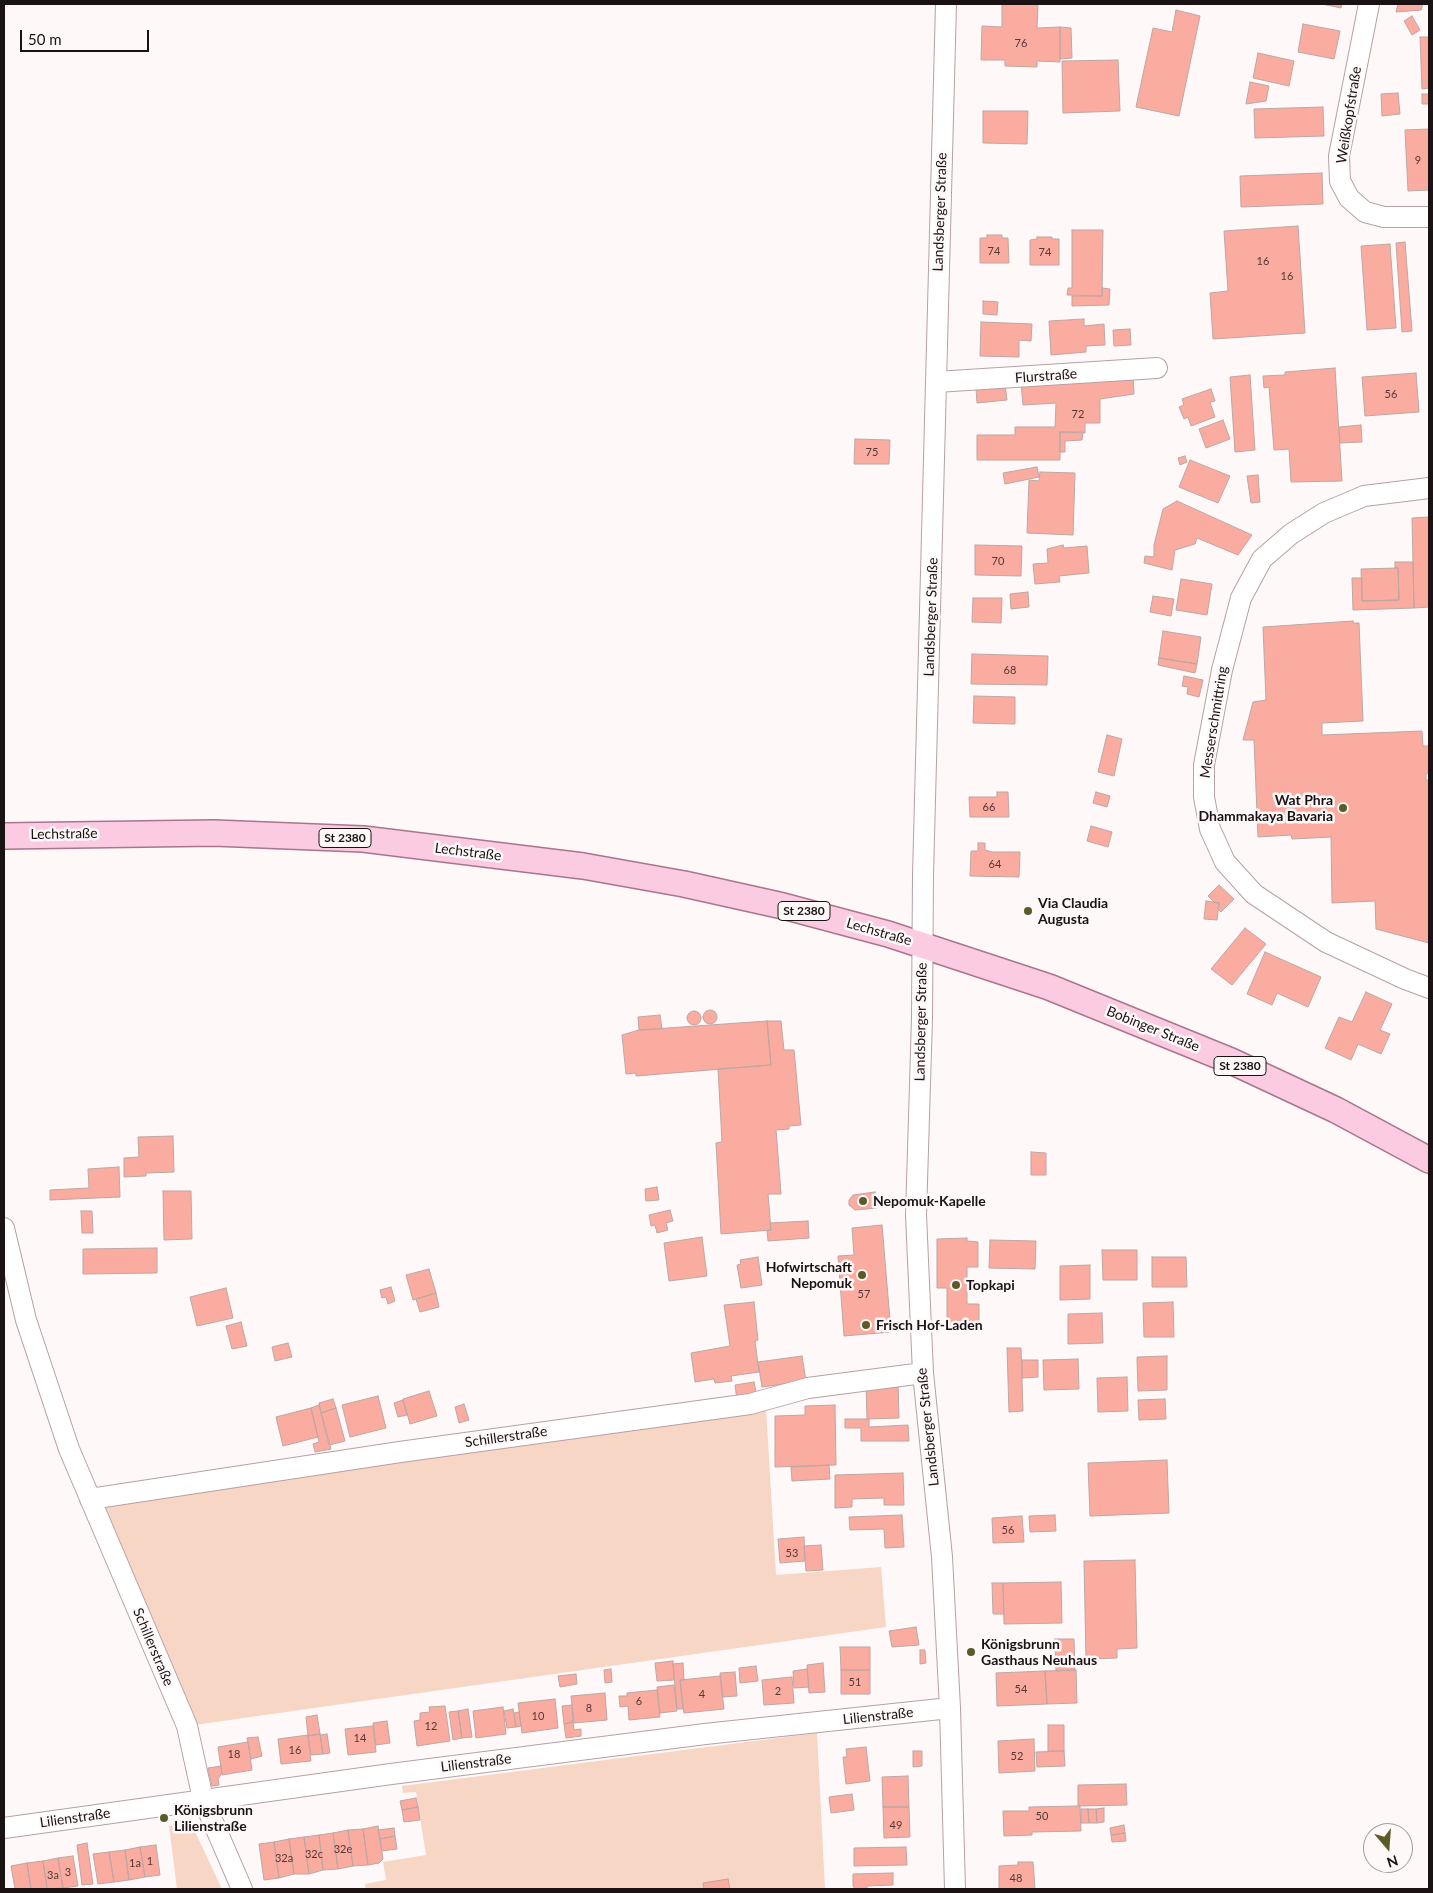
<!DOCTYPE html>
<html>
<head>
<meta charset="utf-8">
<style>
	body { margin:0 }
	#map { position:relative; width:1433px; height:1893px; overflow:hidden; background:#fef8f9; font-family:Lato,sans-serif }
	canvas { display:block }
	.frame { position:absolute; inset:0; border:5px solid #1a1213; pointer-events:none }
	.north { position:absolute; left:1363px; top:1823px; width:50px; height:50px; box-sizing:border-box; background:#fef8f9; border:1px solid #a39c9d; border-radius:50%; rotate:162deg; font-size:14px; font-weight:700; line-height:20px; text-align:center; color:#1a1213 }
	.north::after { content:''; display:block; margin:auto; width:18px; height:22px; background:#5c5a26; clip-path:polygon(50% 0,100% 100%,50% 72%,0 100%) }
	.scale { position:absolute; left:20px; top:30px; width:129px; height:22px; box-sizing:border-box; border:2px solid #1a1213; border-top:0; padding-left:6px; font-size:15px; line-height:18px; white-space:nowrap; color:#1a1213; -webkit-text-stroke:4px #fef8f9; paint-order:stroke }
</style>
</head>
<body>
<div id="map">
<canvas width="1433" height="1893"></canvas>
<div class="frame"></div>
<div class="north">N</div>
<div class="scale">50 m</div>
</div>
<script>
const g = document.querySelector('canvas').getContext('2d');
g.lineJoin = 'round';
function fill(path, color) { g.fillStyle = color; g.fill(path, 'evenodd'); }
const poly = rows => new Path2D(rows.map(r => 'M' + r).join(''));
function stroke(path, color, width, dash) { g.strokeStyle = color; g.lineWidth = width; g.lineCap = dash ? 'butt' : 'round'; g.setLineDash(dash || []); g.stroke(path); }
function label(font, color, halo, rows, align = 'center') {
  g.font = font + ' Lato,sans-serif'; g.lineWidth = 5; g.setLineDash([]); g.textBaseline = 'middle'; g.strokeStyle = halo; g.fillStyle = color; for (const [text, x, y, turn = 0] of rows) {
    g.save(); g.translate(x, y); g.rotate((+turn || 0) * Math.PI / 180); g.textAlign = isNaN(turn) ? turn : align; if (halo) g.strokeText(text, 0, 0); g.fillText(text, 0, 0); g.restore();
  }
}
fill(poly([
	[766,1408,776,1575,881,1567,886,1627,187,1726,97,1500],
	[817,1733,825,1889,366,1889,365,1884,386,1880,383,1862,426,1855,416,1792,403,1793,402,1786],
	[191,1823,222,1889,177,1889,169,1826]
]), '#f7d6c5');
const building = poly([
	[1002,4,1038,4,1037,28,1060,27,1060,62,1037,61,1037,67,1005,66,1005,60,981,60,982,26,1002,27,1002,4],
	[1322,4,1342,4,1341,8,1322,4],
	[1398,4,1423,4,1421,10,1396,12,1398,4],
	[1176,10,1200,16,1179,116,1136,107,1153,28,1172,32,1176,10],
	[1412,16,1420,30,1412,35,1404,21,1412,16],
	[1303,24,1340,31,1334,59,1298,52,1303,24],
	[1060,27,1071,28,1072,58,1060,59,1060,27],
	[1420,37,1429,37,1429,88,1422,89,1420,37],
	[1258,53,1294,61,1289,86,1253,78,1258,53],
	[1118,60,1120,111,1063,113,1062,61,1118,60],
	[1250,82,1269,86,1266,101,1246,104,1250,82],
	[1398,93,1400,114,1382,116,1381,94,1398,93],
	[1422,94,1429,94,1429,104,1422,104,1422,94],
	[1323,107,1324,136,1255,138,1254,109,1323,107],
	[983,111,1028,111,1027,144,983,143,983,111],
	[1429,129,1429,190,1408,191,1405,130,1429,129],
	[1322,173,1323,204,1241,207,1240,176,1322,173],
	[1298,226,1305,333,1213,339,1210,293,1228,291,1224,231,1298,226],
	[1072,230,1103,230,1102,296,1067,295,1068,288,1072,288,1072,230],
	[987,235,1002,235,1002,238,1008,238,1009,263,980,263,980,238,987,238,987,235],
	[1037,237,1052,237,1052,239,1059,239,1059,265,1030,265,1030,240,1037,239,1037,237],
	[1405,242,1412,331,1402,332,1396,243,1405,242],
	[1390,244,1396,328,1367,330,1361,246,1390,244],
	[1102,288,1110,289,1109,305,1072,306,1072,296,1102,296,1102,288],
	[983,301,998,302,997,315,983,314,983,301],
	[1084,319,1084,326,1104,324,1105,345,1086,346,1086,352,1051,355,1049,321,1084,319],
	[981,322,1032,324,1031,341,1019,340,1019,357,980,356,981,322],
	[1130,329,1131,345,1114,346,1113,330,1130,329],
	[1335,368,1342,481,1291,482,1289,449,1274,450,1269,387,1264,388,1263,376,1285,375,1285,372,1335,368],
	[1416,373,1419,412,1365,416,1362,377,1416,373],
	[1133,375,1134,394,1100,399,1100,423,1085,423,1085,433,1060,432,1060,460,977,460,977,435,1015,435,1015,427,1055,427,1056,403,1023,405,1021,382,1133,375],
	[1250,375,1255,450,1235,452,1230,377,1250,375],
	[1005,385,1007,400,977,403,976,388,1005,385],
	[1211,389,1215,401,1210,402,1215,417,1191,426,1188,417,1184,419,1179,407,1184,405,1182,399,1211,389],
	[1223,420,1230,439,1206,448,1199,429,1223,420],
	[1361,425,1362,442,1340,443,1339,427,1361,425],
	[1060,432,1083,432,1082,440,1065,441,1065,452,1060,452,1060,432],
	[855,439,890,440,889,464,854,464,855,439],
	[1185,456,1187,462,1180,465,1178,458,1185,456],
	[1190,460,1230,476,1218,503,1179,487,1190,460],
	[1037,467,1039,477,1005,484,1003,473,1037,467],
	[1040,472,1075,473,1073,535,1027,533,1029,480,1039,481,1040,472],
	[1258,475,1260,502,1251,503,1247,476,1258,475],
	[1177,501,1252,535,1238,555,1197,538,1195,544,1175,550,1172,570,1144,563,1145,556,1154,557,1154,545,1163,509,1177,501],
	[1429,517,1429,607,1414,608,1412,518,1429,517],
	[975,545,1022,546,1021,576,975,575,975,545],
	[1063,545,1064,548,1087,546,1089,573,1059,576,1060,582,1035,584,1033,564,1048,563,1047,549,1063,545],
	[1395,562,1413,562,1414,608,1353,610,1352,578,1362,578,1362,601,1399,600,1398,568,1395,568,1395,562],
	[1398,568,1399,600,1362,601,1361,569,1398,568],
	[1181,579,1212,584,1207,615,1176,610,1181,579],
	[1028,592,1029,607,1011,609,1010,594,1028,592],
	[1153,596,1174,599,1171,616,1150,612,1153,596],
	[973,598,1002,598,1001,623,972,622,973,598],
	[1353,621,1353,623,1359,623,1363,721,1322,723,1322,735,1422,731,1423,746,1429,746,1429,773,1426,774,1426,780,1429,780,1429,943,1376,929,1375,901,1332,903,1331,837,1292,839,1291,835,1258,837,1254,740,1243,740,1253,702,1266,700,1263,627,1353,621],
	[1163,631,1201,637,1197,664,1159,658,1163,631],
	[972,654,1048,656,1047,685,971,684,972,654],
	[1159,658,1197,664,1195,673,1158,665,1159,658],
	[1184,676,1203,680,1199,697,1187,694,1188,687,1182,686,1184,676],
	[974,696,1015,697,1015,724,973,723,974,696],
	[1107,735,1122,739,1114,776,1098,772,1107,735],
	[997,792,1008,792,1009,817,970,817,969,797,997,797,997,792],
	[1096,792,1110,796,1107,807,1093,803,1096,792],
	[1091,826,1112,832,1108,847,1087,841,1091,826],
	[978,843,985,843,985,850,992,852,1020,852,1019,877,970,876,971,851,978,851,978,843],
	[1219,885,1234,899,1221,912,1218,909,1219,903,1214,902,1208,896,1219,885],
	[1206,901,1219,903,1217,920,1204,919,1206,901],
	[1245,928,1266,944,1232,985,1211,969,1245,928],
	[1265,952,1321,977,1308,1007,1277,993,1272,1005,1247,994,1265,952],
	[1366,992,1392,1004,1380,1030,1390,1034,1381,1054,1358,1044,1351,1060,1325,1048,1339,1017,1352,1022,1366,992],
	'703 1017a7 7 0 1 1 14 0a7 7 0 1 1-14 0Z',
	'687 1018a7 7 0 1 1 14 0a7 7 0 1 1-14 0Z',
	[660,1015,662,1029,639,1030,638,1017,660,1015],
	[767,1021,781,1021,784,1050,794,1050,801,1125,789,1126,789,1129,776,1130,781,1194,768,1194,771,1230,721,1234,716,1143,722,1142,718,1069,771,1065,767,1021],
	[767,1021,771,1065,636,1076,636,1073,626,1074,622,1035,639,1030,767,1021],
	[173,1136,174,1172,146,1173,146,1176,124,1177,124,1158,139,1157,138,1137,173,1136],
	[1031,1152,1046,1153,1046,1175,1031,1175,1031,1152],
	[119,1167,120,1197,50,1200,50,1190,89,1188,88,1169,119,1167],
	[657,1187,659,1200,646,1201,645,1189,657,1187],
	[163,1191,191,1191,192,1239,164,1240,163,1191],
	[875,1192,877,1208,855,1210,849,1205,849,1200,853,1195,875,1192],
	[670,1210,673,1221,666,1223,668,1230,657,1233,655,1225,651,1226,649,1215,670,1210],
	[81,1211,92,1211,93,1233,82,1233,81,1211],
	[808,1221,809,1238,768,1241,767,1231,771,1230,770,1223,808,1221],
	[882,1225,891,1332,844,1336,838,1256,854,1255,852,1228,882,1225],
	[702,1237,707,1276,669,1281,664,1243,702,1237],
	[967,1238,967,1241,978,1242,978,1267,967,1267,967,1304,979,1304,979,1328,947,1328,947,1288,937,1288,937,1239,967,1238],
	[990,1240,1036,1241,1035,1269,989,1268,990,1240],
	[157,1248,157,1273,83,1274,83,1249,157,1248],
	[1102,1250,1137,1250,1137,1280,1103,1280,1102,1250],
	[758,1257,762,1285,741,1288,737,1265,741,1264,740,1260,758,1257],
	[1152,1257,1186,1257,1187,1287,1152,1287,1152,1257],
	[1090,1265,1090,1299,1060,1300,1060,1266,1090,1265],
	[429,1269,436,1293,413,1300,406,1275,429,1269],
	[391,1287,395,1301,388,1304,386,1297,382,1298,380,1290,391,1287],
	[226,1288,233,1318,197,1326,190,1297,226,1288],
	[436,1293,439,1307,420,1312,416,1299,436,1293],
	[754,1302,758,1340,755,1341,759,1372,731,1376,732,1381,715,1383,714,1379,695,1382,691,1353,730,1346,724,1305,754,1302],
	[1173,1302,1174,1337,1144,1337,1143,1303,1173,1302],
	[1102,1313,1103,1343,1068,1344,1068,1314,1102,1313],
	[241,1322,247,1346,232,1349,226,1326,241,1322],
	[288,1343,292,1357,275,1361,272,1347,288,1343],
	[1007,1348,1021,1348,1023,1411,1009,1412,1007,1348],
	[802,1356,806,1381,762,1387,758,1362,802,1356],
	[1167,1356,1167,1390,1138,1391,1137,1357,1167,1356],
	[1078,1359,1079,1389,1044,1390,1043,1360,1078,1359],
	[1022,1360,1038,1360,1038,1377,1022,1378,1022,1360],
	[1127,1377,1128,1411,1098,1412,1097,1378,1127,1377],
	[754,1382,757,1397,737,1400,735,1385,754,1382],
	[898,1382,899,1418,867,1419,866,1383,898,1382],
	[429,1391,437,1416,410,1424,403,1399,429,1391],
	[378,1396,386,1428,350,1437,342,1405,378,1396],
	[333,1399,336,1408,321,1413,319,1403,333,1399],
	[1165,1399,1166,1419,1139,1420,1138,1400,1165,1399],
	[403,1400,407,1415,398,1417,394,1403,403,1400],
	[464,1404,469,1420,459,1423,455,1407,464,1404],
	[319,1405,331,1449,315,1452,313,1444,319,1442,311,1408,319,1405],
	[835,1405,836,1465,775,1467,775,1416,805,1415,805,1406,835,1405],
	[311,1408,318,1437,283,1446,276,1417,311,1408],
	[336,1408,345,1441,329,1445,321,1413,336,1408],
	[845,1419,869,1419,869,1427,908,1425,909,1441,861,1441,861,1428,845,1428,845,1419],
	[1167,1460,1169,1513,1090,1516,1088,1463,1167,1460],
	[829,1465,830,1479,792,1481,791,1467,829,1465],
	[903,1473,904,1505,884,1505,884,1498,852,1499,852,1507,835,1508,835,1475,903,1473],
	[902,1515,904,1547,885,1548,884,1529,850,1530,849,1517,902,1515],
	[1055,1515,1056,1531,1030,1532,1029,1516,1055,1515],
	[1022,1516,1024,1542,993,1543,992,1518,1022,1516],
	[804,1537,805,1561,780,1563,778,1539,804,1537],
	[821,1545,823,1570,806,1571,804,1546,821,1545],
	[1135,1560,1137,1648,1117,1649,1117,1658,1086,1659,1084,1561,1135,1560],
	[1061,1582,1062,1623,1004,1624,1003,1583,1061,1582],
	[992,1583,1003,1583,1004,1614,993,1614,992,1583],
	[916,1627,919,1645,892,1647,889,1631,916,1627],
	[1055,1639,1074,1639,1075,1670,1056,1671,1055,1639],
	[840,1647,870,1647,870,1670,841,1670,840,1647],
	[920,1650,925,1650,926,1663,920,1664,920,1650],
	[673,1661,674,1680,657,1681,655,1663,673,1661],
	[683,1663,684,1680,680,1680,683,1709,677,1709,673,1664,683,1663],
	[823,1663,825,1692,809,1693,807,1665,823,1663],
	[756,1666,758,1681,740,1683,739,1668,756,1666],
	[611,1669,612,1682,605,1683,604,1670,611,1669],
	[807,1669,809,1687,794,1688,793,1671,807,1669],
	[841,1670,870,1670,870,1694,841,1694,841,1670],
	[1076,1670,1077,1703,1047,1704,1045,1671,1076,1670],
	[1045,1671,1047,1704,997,1706,996,1673,1045,1671],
	[735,1672,737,1696,723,1697,720,1673,735,1672],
	[576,1674,577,1684,560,1687,558,1676,576,1674],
	[720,1676,724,1709,684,1713,680,1680,720,1676],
	[792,1677,794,1703,764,1705,762,1680,792,1677],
	[674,1685,677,1711,660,1713,657,1687,674,1685],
	[657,1690,660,1717,629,1720,628,1706,620,1707,619,1696,627,1696,627,1693,657,1690],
	[605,1693,607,1720,574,1723,571,1696,605,1693],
	[555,1699,558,1728,522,1733,518,1703,555,1699],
	[572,1705,573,1722,564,1724,562,1706,572,1705],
	[445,1706,450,1741,417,1746,414,1721,420,1720,420,1713,430,1712,429,1707,445,1706],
	[503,1707,506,1734,476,1738,473,1711,503,1707],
	[468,1709,472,1737,462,1738,458,1711,468,1709],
	[513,1709,516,1727,507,1728,504,1711,513,1709],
	[458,1711,462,1738,453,1740,449,1712,458,1711],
	[519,1712,521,1726,516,1727,514,1713,519,1712],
	[317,1715,320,1734,308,1736,306,1717,317,1715],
	[387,1721,390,1743,376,1745,373,1723,387,1721],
	[573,1722,574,1730,581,1729,581,1736,566,1738,564,1724,573,1722],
	[1048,1725,1064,1725,1064,1751,1048,1751,1048,1725],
	[373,1726,376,1752,348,1755,345,1729,373,1726],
	[320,1734,323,1754,311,1755,308,1736,320,1734],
	[327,1734,330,1753,323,1754,320,1735,327,1734],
	[308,1735,311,1761,281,1764,278,1739,308,1735],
	[258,1737,262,1756,251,1759,247,1738,258,1737],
	[1034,1739,1035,1771,999,1773,998,1741,1034,1739],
	[248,1742,252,1770,222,1775,218,1747,248,1742],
	[866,1747,870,1781,846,1784,843,1757,847,1757,846,1749,866,1747],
	[913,1751,922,1751,922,1766,913,1767,913,1751],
	[1064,1751,1065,1766,1037,1767,1036,1752,1064,1751],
	[221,1766,222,1773,218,1779,219,1785,212,1786,208,1768,221,1766],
	[908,1776,909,1807,883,1807,882,1777,908,1776],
	[1126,1784,1127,1805,1078,1806,1078,1785,1126,1784],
	[852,1794,854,1810,831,1813,829,1797,852,1794],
	[416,1798,418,1807,402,1810,400,1801,416,1798],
	[1080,1806,1081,1831,1032,1832,1032,1835,1004,1836,1003,1811,1029,1811,1029,1807,1080,1806],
	[418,1807,420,1820,404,1822,402,1810,418,1807],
	[883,1807,909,1807,910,1837,884,1838,883,1807],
	[1104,1808,1104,1822,1097,1823,1096,1809,1104,1808],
	[1081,1809,1088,1809,1089,1823,1081,1823,1081,1809],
	[1088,1809,1096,1809,1097,1823,1089,1823,1088,1809],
	[1124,1825,1125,1833,1111,1835,1110,1828,1124,1825],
	[378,1826,383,1859,379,1863,368,1865,363,1829,378,1826],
	[394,1828,395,1836,380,1839,378,1830,394,1828],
	[363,1829,368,1865,353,1866,348,1830,363,1829],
	[348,1830,353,1866,338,1869,333,1833,348,1830],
	[333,1833,338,1869,323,1870,319,1835,333,1833],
	[1125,1833,1126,1841,1112,1842,1111,1835,1125,1833],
	[319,1835,323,1870,309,1874,304,1837,319,1835],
	[395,1836,397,1849,382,1851,380,1839,395,1836],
	[304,1837,309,1874,294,1874,289,1839,304,1837],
	[289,1839,294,1874,279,1878,274,1842,289,1839],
	[274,1842,279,1878,264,1880,259,1844,274,1842],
	[87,1843,93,1884,82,1885,77,1845,87,1843],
	[156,1845,160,1875,145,1877,140,1847,156,1845],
	[140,1847,145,1877,129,1880,125,1850,140,1847],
	[906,1847,907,1865,854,1866,854,1848,906,1847],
	[125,1850,129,1880,114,1882,109,1852,125,1850],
	[109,1852,114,1882,98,1884,93,1854,109,1852],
	[73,1856,78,1886,63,1888,58,1858,73,1856],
	[58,1858,63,1888,47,1889,43,1861,58,1858],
	[43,1861,47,1889,31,1889,27,1863,43,1861],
	[1018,1862,1033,1862,1035,1889,999,1889,999,1866,1018,1865,1018,1862],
	[27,1863,31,1889,15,1889,11,1866,27,1863],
	[893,1873,893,1885,867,1886,867,1889,855,1889,853,1886,853,1874,893,1873],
	[728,1879,730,1889,704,1889,703,1883,728,1879]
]);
fill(building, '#fbaca1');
stroke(building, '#bea6a2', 1);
const minor = poly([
	[946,4,923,875,922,1018,916,1215,923,1373,942,1557,950,1708,955,1889],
	[1369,4,1339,156,1340,181,1349,198,1365,212,1384,217,1429,217],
	[936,382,1157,368],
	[1429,488,1364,496,1324,513,1291,534,1262,559,1241,598,1222,670,1204,765,1204,797,1210,829,1225,862,1254,894,1326,942,1405,979,1429,988],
	[4,1228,26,1320,69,1449,187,1726,203,1799,242,1889],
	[90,1499,400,1452,750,1404,808,1388,923,1373],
	[4,1828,391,1774,705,1734,950,1708]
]);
const major = poly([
	[4,836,214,833,363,839,583,866,684,884,783,906,888,934,1049,987,1231,1061,1336,1110,1429,1160]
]);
stroke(minor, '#b8a0a3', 22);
stroke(major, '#aa748d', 28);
stroke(minor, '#fff', 20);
stroke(major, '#fbcbe2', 25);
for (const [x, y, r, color] of [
	[1343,808,5,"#5c5a26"],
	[1028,911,5,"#5c5a26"],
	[863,1201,5,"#5c5a26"],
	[862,1275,5,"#5c5a26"],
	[956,1285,5,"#5c5a26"],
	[866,1325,5,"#5c5a26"],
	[971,1652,5,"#5c5a26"],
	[164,1818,5,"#5c5a26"]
]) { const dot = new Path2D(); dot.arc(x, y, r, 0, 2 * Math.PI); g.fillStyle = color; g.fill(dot); stroke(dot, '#fef8f9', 2); }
label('11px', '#523836', null, [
	["76",1021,43],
	["9",1418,160],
	["74",994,251],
	["74",1045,252],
	["16",1263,261],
	["16",1287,276],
	["56",1391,394],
	["72",1078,414],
	["75",872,452],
	["70",998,561],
	["68",1010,670],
	["66",989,807],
	["64",995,864],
	["57",864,1294],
	["56",1008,1530],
	["53",792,1553],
	["51",855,1682],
	["54",1021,1689],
	["2",778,1691],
	["4",702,1694],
	["6",639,1701],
	["8",589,1708],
	["10",538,1716],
	["12",431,1726],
	["14",360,1738],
	["16",295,1750],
	["18",234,1754],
	["52",1017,1756],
	["50",1042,1816],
	["49",896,1825],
	["32e",343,1849],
	["32c",314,1854],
	["32a",284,1858],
	["1",150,1861],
	["1a",135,1863],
	["3",68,1872],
	["3a",53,1875],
	["48",1016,1878]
]);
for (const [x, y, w] of [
	[345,838,52],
	[804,911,52],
	[1240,1066,52]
]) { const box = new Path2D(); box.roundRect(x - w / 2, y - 9.5, w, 19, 4); g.fillStyle = '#fef8f9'; g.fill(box); stroke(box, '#1a1213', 1); }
label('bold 12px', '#1a1213', null, [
	["St 2380",345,838],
	["St 2380",804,911],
	["St 2380",1240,1066]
]);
label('14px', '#1a1213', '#fef8f9', [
	["Weißkopfstraße",1349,115,-81],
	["Landsberger Straße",940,212,-88],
	["Flurstraße",1046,376,-4],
	["Landsberger Straße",931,617,-88],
	["Messerschmittring",1214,722,-81],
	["Lechstraße",64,834,-1],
	["Lechstraße",468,852,7],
	["Lechstraße",879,932,16],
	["Landsberger Straße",921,1022,-89],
	["Bobinger Straße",1153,1029,22],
	["Landsberger Straße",928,1427,-96],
	["Schillerstraße",506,1437,-8],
	["Schillerstraße",153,1647,67],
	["Lilienstraße",878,1716,-6],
	["Lilienstraße",476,1763,-7],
	["Lilienstraße",75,1818,-8]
]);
label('bold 14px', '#1a1213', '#fef8f9', [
	["Wat Phra",1333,800,"right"],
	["Dhammakaya Bavaria",1333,816,"right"],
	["Via Claudia",1038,903],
	["Augusta",1038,919],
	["Nepomuk-Kapelle",873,1201],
	["Hofwirtschaft",852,1267,"right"],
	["Nepomuk",852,1283,"right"],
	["Topkapi",966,1285],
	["Frisch Hof-Laden",876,1325],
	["Königsbrunn",981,1644],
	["Gasthaus Neuhaus",981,1660],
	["Königsbrunn",174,1810],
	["Lilienstraße",174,1826]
], 'left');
</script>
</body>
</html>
